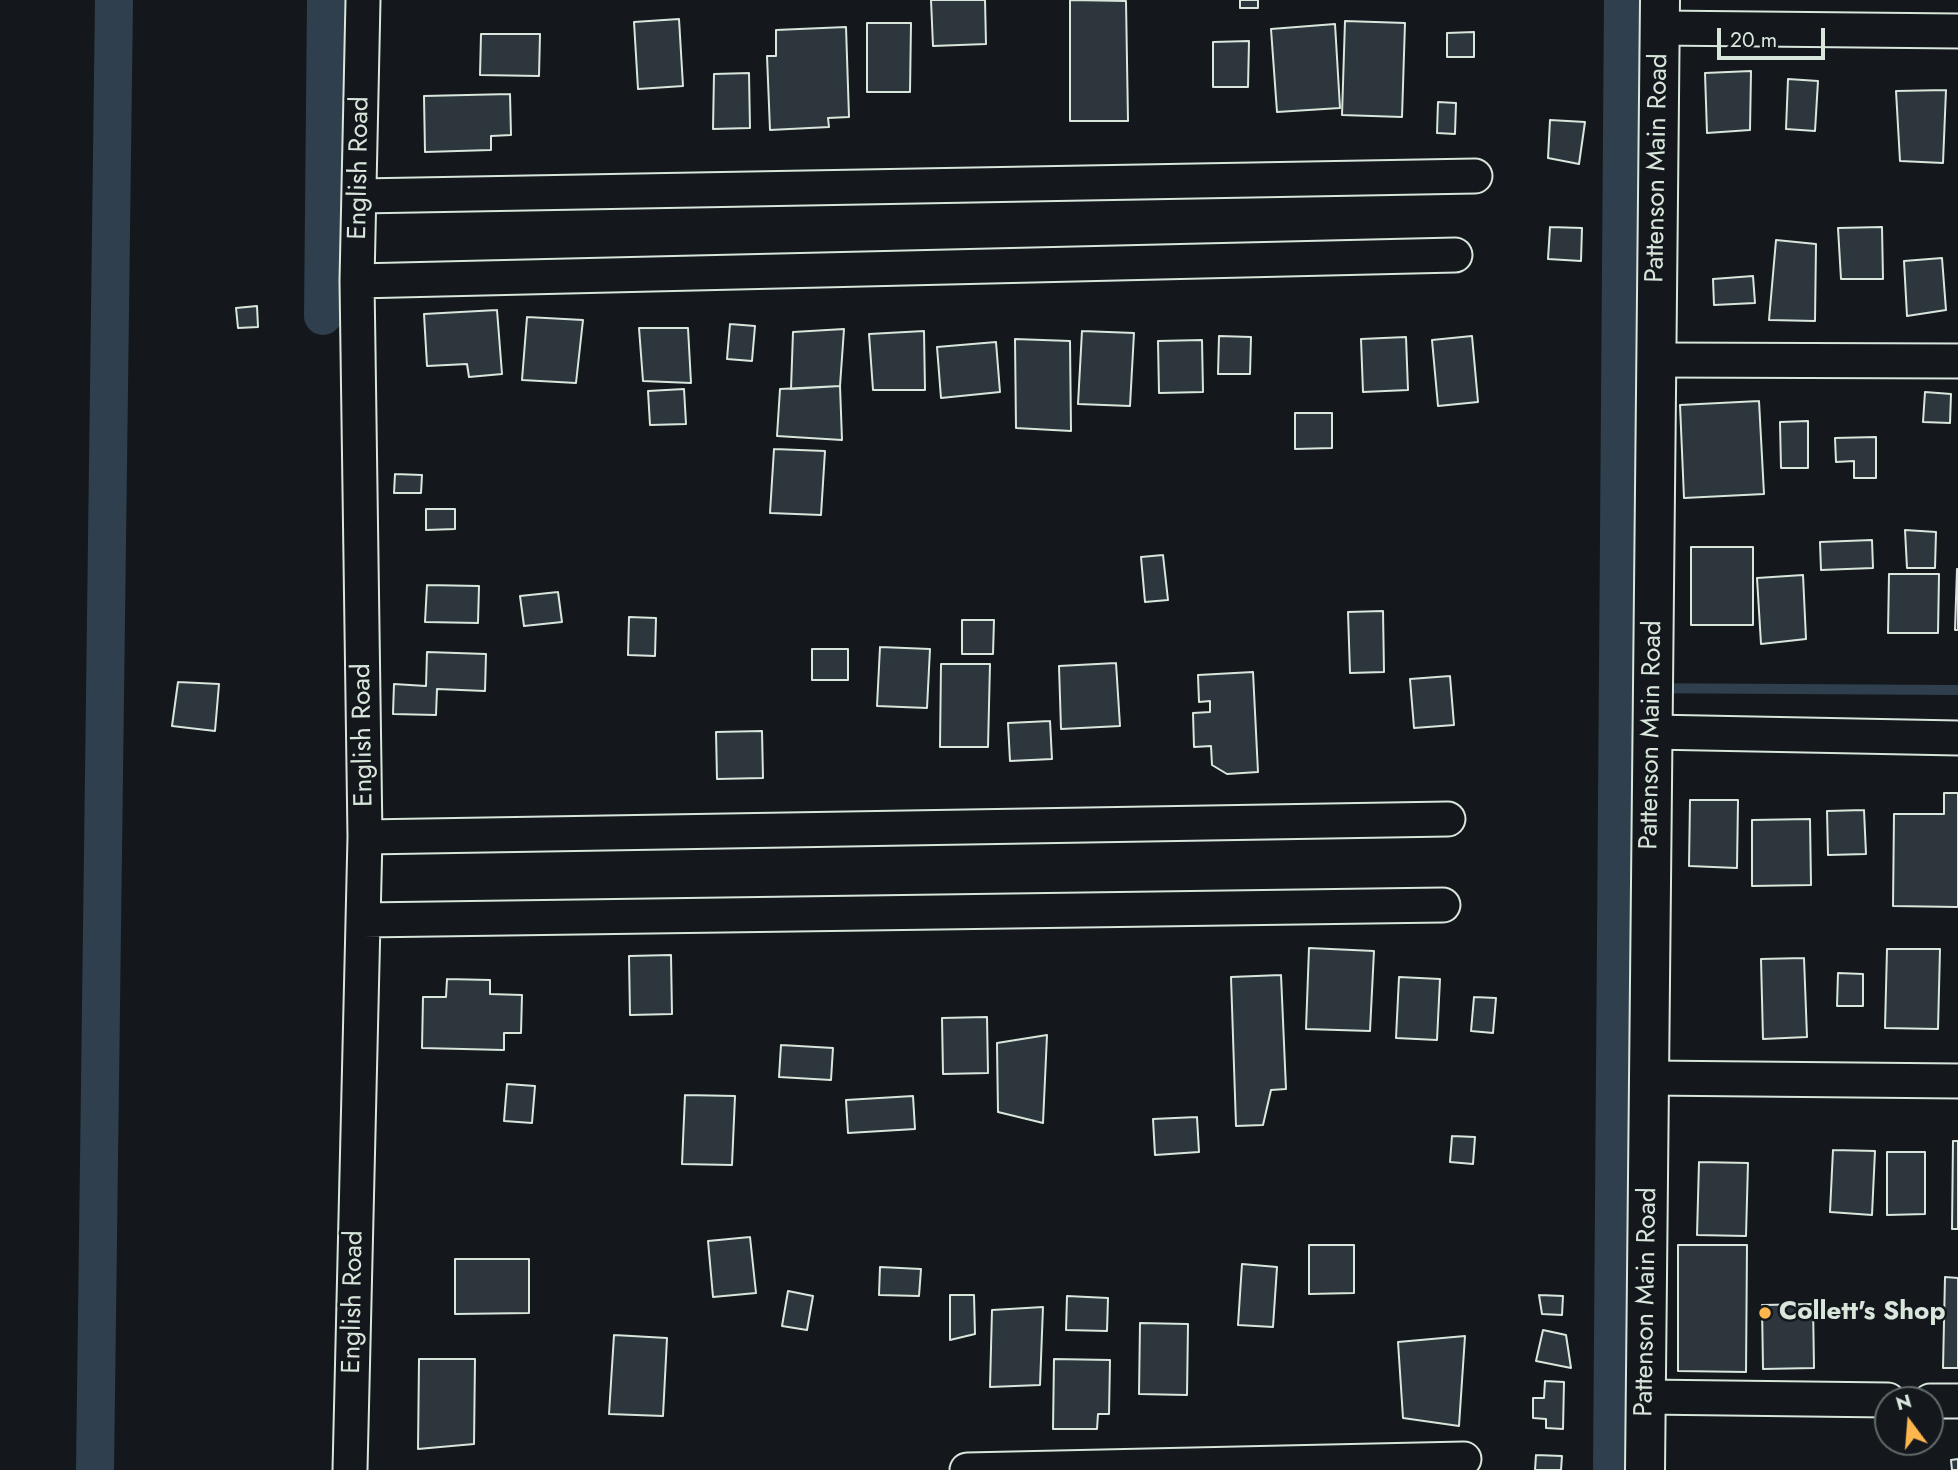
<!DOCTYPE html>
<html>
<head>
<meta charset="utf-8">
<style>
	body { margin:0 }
	#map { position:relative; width:1958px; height:1470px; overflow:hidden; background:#14181c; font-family:Jost,sans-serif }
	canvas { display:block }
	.north { position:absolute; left:1874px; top:1386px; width:70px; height:70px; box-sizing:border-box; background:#14181c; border:2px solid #626a69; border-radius:50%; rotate:344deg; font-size:19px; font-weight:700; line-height:28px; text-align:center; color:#d8e6dc }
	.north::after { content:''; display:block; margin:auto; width:24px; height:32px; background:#ffb74d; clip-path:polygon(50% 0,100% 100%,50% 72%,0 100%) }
	.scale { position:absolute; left:1717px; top:28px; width:108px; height:32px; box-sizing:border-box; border:4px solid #d8e6dc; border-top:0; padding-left:9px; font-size:21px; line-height:24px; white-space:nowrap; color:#d8e6dc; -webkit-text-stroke:5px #14181c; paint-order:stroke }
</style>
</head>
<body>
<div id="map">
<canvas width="1958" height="1470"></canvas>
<div class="north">N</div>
<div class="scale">20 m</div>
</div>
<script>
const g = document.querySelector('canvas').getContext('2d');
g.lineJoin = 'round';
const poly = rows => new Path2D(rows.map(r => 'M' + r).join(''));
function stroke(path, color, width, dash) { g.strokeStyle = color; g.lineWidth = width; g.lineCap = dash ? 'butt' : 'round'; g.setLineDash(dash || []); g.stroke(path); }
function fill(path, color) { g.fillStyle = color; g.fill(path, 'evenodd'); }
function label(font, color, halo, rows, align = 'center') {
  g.font = font + ' Jost,sans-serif'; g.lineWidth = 5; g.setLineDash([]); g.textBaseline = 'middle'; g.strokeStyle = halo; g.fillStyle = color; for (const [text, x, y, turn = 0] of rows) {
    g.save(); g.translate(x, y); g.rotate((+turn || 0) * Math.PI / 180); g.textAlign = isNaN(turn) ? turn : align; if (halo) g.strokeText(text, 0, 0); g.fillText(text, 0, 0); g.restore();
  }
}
stroke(poly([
	[1619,688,1958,690]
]), '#2f3f4d', 10);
stroke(poly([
	[323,316,326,0],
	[95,1470,114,0],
	[1612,1470,1623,0]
]), '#2f3f4d', 38);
const building = poly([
	[931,0,985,0,986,44,933,46,931,0],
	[1070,0,1126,1,1128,121,1070,121,1070,0],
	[1240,0,1258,0,1258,8,1240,8,1240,0],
	[679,19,683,86,638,89,634,22,679,19],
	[1345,21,1405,23,1402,117,1342,115,1345,21],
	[867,23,911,23,910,92,867,92,867,23],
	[1335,24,1340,108,1277,112,1271,29,1335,24],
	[846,27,849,117,828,118,829,127,770,130,767,56,776,56,776,30,846,27],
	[1474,32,1474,57,1447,57,1447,33,1474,32],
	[481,34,540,34,539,76,480,75,481,34],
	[1249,41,1248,87,1213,87,1213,42,1249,41],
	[1751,71,1750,130,1707,133,1705,73,1751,71],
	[749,73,750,128,713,129,714,74,749,73],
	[1788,79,1818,81,1815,131,1786,129,1788,79],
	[1946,90,1943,163,1900,161,1896,91,1946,90],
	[510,94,511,135,491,136,491,150,425,152,424,96,510,94],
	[1438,102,1456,103,1455,134,1437,133,1438,102],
	[1550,120,1585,122,1579,164,1548,158,1550,120],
	[1550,227,1582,228,1581,261,1548,259,1550,227],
	[1882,227,1883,279,1841,279,1838,228,1882,227],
	[1776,240,1816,244,1815,321,1769,320,1776,240],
	[1942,258,1946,310,1907,316,1904,261,1942,258],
	[1753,276,1755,303,1714,305,1713,279,1753,276],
	[257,306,258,327,238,328,236,308,257,306],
	[497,310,502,374,469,377,467,364,427,366,424,314,497,310],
	[527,317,583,320,576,383,522,380,527,317],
	[730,324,755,326,752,361,727,359,730,324],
	[639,328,688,328,691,383,643,381,639,328],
	[844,329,840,386,791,389,793,332,844,329],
	[924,331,925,390,873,390,869,334,924,331],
	[1082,331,1134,333,1130,406,1078,404,1082,331],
	[1219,336,1251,337,1250,374,1218,374,1219,336],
	[1472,336,1478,402,1438,406,1432,340,1472,336],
	[1406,337,1408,390,1363,392,1361,339,1406,337],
	[1015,339,1070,341,1071,431,1016,428,1015,339],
	[1202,340,1203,392,1159,393,1158,341,1202,340],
	[996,342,1000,392,941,398,937,347,996,342],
	[840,386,842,440,777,436,780,389,840,386],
	[684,389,686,424,650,425,648,391,684,389],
	[1925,392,1951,394,1950,423,1923,422,1925,392],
	[1759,401,1764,494,1684,498,1680,405,1759,401],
	[1295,413,1332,413,1332,448,1295,449,1295,413],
	[1808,421,1808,468,1781,468,1780,422,1808,421],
	[1876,437,1876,478,1854,478,1854,461,1836,462,1835,438,1876,437],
	[774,449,825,451,821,515,770,513,774,449],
	[395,474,422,475,421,493,394,493,395,474],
	[426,509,455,509,455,529,426,530,426,509],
	[1905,530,1936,532,1935,568,1907,568,1905,530],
	[1872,540,1873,568,1821,570,1820,542,1872,540],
	[1691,547,1753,547,1753,625,1691,625,1691,547],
	[1163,555,1168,600,1145,602,1141,557,1163,555],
	[1957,569,1958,569,1958,630,1955,630,1957,569],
	[1889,574,1939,574,1938,633,1888,633,1889,574],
	[1803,575,1806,639,1761,644,1757,578,1803,575],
	[427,585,479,586,478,623,425,622,427,585],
	[558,592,562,622,524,626,520,596,558,592],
	[1383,611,1384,672,1350,673,1348,612,1383,611],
	[629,617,656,618,655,656,628,655,629,617],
	[962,620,994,620,993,654,962,654,962,620],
	[880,647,930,649,927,708,877,706,880,647],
	[812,649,848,649,848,680,812,680,812,649],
	[427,652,486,654,485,691,437,689,436,715,393,714,394,684,426,686,427,652],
	[1116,663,1120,726,1061,729,1059,666,1116,663],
	[941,664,990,664,988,747,940,747,941,664],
	[1253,672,1258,772,1227,774,1212,765,1211,746,1194,747,1193,713,1210,712,1210,701,1199,702,1198,675,1253,672],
	[1450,676,1454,725,1414,728,1410,679,1450,676],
	[178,682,219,684,215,731,172,726,178,682],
	[1050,721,1052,759,1010,761,1008,723,1050,721],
	[762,731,763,778,717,779,716,732,762,731],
	[1944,793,1958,793,1958,907,1893,906,1894,814,1944,814,1944,793],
	[1690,800,1738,800,1737,868,1689,866,1690,800],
	[1864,810,1866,854,1828,855,1827,811,1864,810],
	[1810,819,1811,885,1752,886,1752,820,1810,819],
	[1309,948,1374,951,1370,1031,1306,1029,1309,948],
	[1887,949,1940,949,1938,1029,1885,1028,1887,949],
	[671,955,672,1014,630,1015,629,956,671,955],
	[1804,958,1807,1037,1763,1039,1761,959,1804,958],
	[1838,973,1863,974,1863,1006,1837,1006,1838,973],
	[1281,975,1286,1089,1271,1090,1263,1125,1236,1126,1231,977,1281,975],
	[1399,977,1440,979,1437,1040,1396,1038,1399,977],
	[447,979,490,980,490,994,522,995,521,1033,504,1033,504,1050,422,1048,423,997,446,997,447,979],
	[1474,997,1496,998,1493,1033,1471,1031,1474,997],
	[987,1017,988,1073,943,1074,942,1018,987,1017],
	[1047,1035,1043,1123,998,1112,997,1043,1047,1035],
	[781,1045,833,1048,831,1080,779,1077,781,1045],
	[507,1084,535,1086,532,1123,504,1121,507,1084],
	[685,1095,735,1096,732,1165,682,1164,685,1095],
	[913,1096,915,1129,848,1133,846,1100,913,1096],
	[1197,1117,1199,1152,1155,1155,1153,1119,1197,1117],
	[1452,1136,1475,1137,1473,1164,1450,1162,1452,1136],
	[1953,1141,1958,1141,1958,1229,1952,1229,1953,1141],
	[1833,1150,1875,1151,1872,1215,1830,1212,1833,1150],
	[1887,1152,1925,1152,1925,1214,1887,1215,1887,1152],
	[1699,1162,1748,1163,1746,1236,1697,1235,1699,1162],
	[750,1237,756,1293,713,1297,708,1241,750,1237],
	[1309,1245,1354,1245,1354,1293,1309,1294,1309,1245],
	[1678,1245,1747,1245,1746,1372,1678,1371,1678,1245],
	[455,1259,529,1259,529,1313,455,1314,455,1259],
	[1242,1264,1277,1267,1273,1327,1238,1325,1242,1264],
	[880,1267,921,1269,919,1296,879,1295,880,1267],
	[1945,1277,1958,1278,1958,1368,1943,1368,1945,1277],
	[788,1291,813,1296,807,1330,782,1326,788,1291],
	[950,1295,974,1295,975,1334,950,1340,950,1295],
	[1539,1295,1563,1296,1562,1315,1542,1314,1539,1295],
	[1067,1296,1108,1298,1107,1331,1066,1330,1067,1296],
	[1813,1304,1814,1368,1763,1369,1762,1305,1813,1304],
	[1043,1307,1040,1385,990,1387,992,1310,1043,1307],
	[1140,1323,1188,1324,1187,1395,1139,1394,1140,1323],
	[1543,1330,1566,1335,1571,1368,1536,1361,1543,1330],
	[614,1335,667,1338,663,1416,609,1414,614,1335],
	[1465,1336,1459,1426,1403,1418,1398,1342,1465,1336],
	[419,1359,475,1359,474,1444,418,1449,419,1359],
	[1054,1359,1110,1360,1109,1414,1098,1414,1097,1429,1053,1429,1054,1359],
	[1545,1381,1564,1382,1563,1429,1546,1428,1546,1419,1533,1418,1533,1398,1544,1398,1545,1381],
	[1536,1455,1562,1456,1561,1470,1535,1470,1536,1455],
	[1958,1459,1958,1470,1952,1470,1951,1460,1958,1459]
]);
fill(building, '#2c363c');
stroke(building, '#d8e6dc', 2);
const street = poly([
	[1659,28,1958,31],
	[360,196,1475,176],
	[357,281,1455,255],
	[1656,360,1958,361],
	[1652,732,1958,738],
	[365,837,1448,819],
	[363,920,1443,905],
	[1649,1078,1958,1081],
	[1646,1397,1888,1400],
	[1930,1401,1958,1401],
	[350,1470,365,837,357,281,363,0],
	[967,1470,1464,1459]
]);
const secondary = poly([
	[1645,1470,1660,0]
]);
stroke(street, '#d8e6dc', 37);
stroke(secondary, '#d8e6dc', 42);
stroke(street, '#14181c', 33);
stroke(secondary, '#14181c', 38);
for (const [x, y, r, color] of [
	[1765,1313,7,"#ffb74d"]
]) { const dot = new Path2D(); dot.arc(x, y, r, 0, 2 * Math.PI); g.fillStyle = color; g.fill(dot); stroke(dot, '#14181c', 2.5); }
label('26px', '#d8e6dc', '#14181c', [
	["English Road",360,168,-89],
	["Pattenson Main Road",1658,168,-89],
	["English Road",364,735,-91],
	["Pattenson Main Road",1652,735,-89],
	["English Road",354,1302,-89],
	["Pattenson Main Road",1647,1302,-89]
]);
label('bold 26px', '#d8e6dc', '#14181c', [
	["Collett's Shop",1779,1313]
], 'left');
</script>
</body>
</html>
